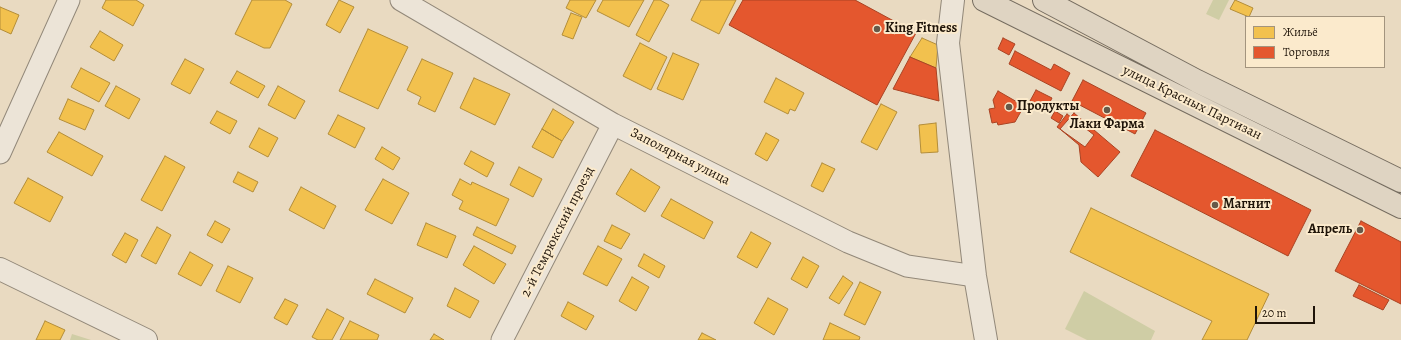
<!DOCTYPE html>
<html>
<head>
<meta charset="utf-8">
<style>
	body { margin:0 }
	#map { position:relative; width:1401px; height:340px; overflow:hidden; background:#e9dac1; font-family:Alegreya,serif }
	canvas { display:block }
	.legend { position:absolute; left:1245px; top:16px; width:140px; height:52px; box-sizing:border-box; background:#fbeacc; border:1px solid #a3947e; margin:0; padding:5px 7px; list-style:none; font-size:12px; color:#1f1409 }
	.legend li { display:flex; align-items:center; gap:8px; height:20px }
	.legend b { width:20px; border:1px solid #a3947e }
	.scale { position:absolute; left:1255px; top:306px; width:60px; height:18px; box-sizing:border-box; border:2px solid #1f1409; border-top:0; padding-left:5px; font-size:12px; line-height:14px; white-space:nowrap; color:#1f1409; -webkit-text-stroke:3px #fbeacc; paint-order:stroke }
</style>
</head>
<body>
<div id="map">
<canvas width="1401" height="340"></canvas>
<ul class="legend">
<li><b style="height:11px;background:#f2c14e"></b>Жильё</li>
<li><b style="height:11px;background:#e4572e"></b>Торговля</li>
</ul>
<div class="scale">20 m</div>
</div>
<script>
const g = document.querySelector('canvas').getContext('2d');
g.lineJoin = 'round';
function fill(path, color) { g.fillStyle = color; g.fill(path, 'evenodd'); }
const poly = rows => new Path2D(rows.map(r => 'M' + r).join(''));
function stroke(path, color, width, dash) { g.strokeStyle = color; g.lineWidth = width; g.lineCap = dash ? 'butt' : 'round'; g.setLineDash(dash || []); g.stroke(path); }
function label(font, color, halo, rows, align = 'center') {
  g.font = font + ' Alegreya,serif'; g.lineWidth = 4; g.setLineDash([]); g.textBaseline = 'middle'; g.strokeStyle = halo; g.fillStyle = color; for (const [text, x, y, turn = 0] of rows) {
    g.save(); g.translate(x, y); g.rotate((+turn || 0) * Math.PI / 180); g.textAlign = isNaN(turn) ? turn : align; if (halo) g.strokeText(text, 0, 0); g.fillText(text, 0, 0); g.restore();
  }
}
fill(poly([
	[1213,0,1229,0,1219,20,1206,14],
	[1084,291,1155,331,1151,340,1087,340,1065,329],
	[72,334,91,340,70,340]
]), '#cfcda5');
const homes = poly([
	[106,0,136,0,144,5,133,26,102,8,106,0],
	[252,0,285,0,292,4,270,48,264,48,235,34,252,0],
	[339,0,354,7,340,33,326,25,339,0],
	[570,0,596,0,586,18,566,8,570,0],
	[603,0,644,0,629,27,597,11,603,0],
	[654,0,660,0,669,5,649,42,636,35,654,0],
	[701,0,736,0,719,34,691,20,701,0],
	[1235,0,1253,8,1249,17,1230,9,1235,0],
	[0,7,19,15,11,34,0,29,0,7],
	[571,13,582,17,573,39,562,35,571,13],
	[368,29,408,47,378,109,339,91,368,29],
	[100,31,123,45,114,61,90,47,100,31],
	[922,38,938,45,936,68,910,57,922,38],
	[640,43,667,57,651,90,623,76,640,43],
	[673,53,699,64,683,100,657,89,673,53],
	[185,59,204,69,190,94,171,84,185,59],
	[422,59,453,73,435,112,418,104,421,97,407,90,422,59],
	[81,68,110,83,99,102,71,87,81,68],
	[237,71,265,86,258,98,230,83,237,71],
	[474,78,510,94,495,125,460,108,474,78],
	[776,78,804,93,795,111,790,109,788,114,764,102,776,78],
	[116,86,140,99,129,119,105,106,116,86],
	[278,86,305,101,295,119,268,105,278,86],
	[68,99,94,110,85,130,59,119,68,99],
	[881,104,897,112,877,150,861,142,881,104],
	[553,109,574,122,562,141,542,129,553,109],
	[217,111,237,121,230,134,210,123,217,111],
	[338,115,365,128,355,148,328,134,338,115],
	[936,123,938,152,921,153,919,125,936,123],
	[259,128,278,138,268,157,249,147,259,128],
	[542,129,562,141,553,158,532,147,542,129],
	[59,132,103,156,92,176,47,152,59,132],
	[766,133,779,140,767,161,755,154,766,133],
	[382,147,400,158,393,170,375,159,382,147],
	[471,151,494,163,487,177,464,164,471,151],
	[165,156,185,167,162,211,141,200,165,156],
	[822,163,835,169,823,192,811,186,822,163],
	[519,167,542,179,533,197,510,185,519,167],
	[631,169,660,187,645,212,616,194,631,169],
	[238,172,258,182,253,192,233,182,238,172],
	[28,178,63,197,50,222,14,203,28,178],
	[383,179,409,193,392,224,365,210,383,179],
	[460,179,471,185,472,182,509,199,496,226,459,209,463,201,452,195,460,179],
	[301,187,336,206,324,229,289,210,301,187],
	[671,199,713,222,704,239,661,216,671,199],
	[1091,208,1269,294,1247,340,1202,340,1212,321,1070,252,1091,208],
	[215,221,230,229,222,243,207,235,215,221],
	[426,223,456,236,447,258,417,245,426,223],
	[612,225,630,234,621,249,604,241,612,225],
	[157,227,171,235,156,264,141,256,157,227],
	[477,227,516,246,512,254,473,235,477,227],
	[751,232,771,243,757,268,737,257,751,232],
	[125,233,138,240,126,263,112,255,125,233],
	[474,246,506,264,494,284,463,265,474,246],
	[598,246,622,259,607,286,583,274,598,246],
	[190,252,213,265,201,286,178,274,190,252],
	[644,254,665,266,659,278,638,266,644,254],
	[803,257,819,266,807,288,791,279,803,257],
	[228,266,253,278,240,303,216,291,228,266],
	[843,276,853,283,839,304,829,298,843,276],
	[632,277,649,287,636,311,619,301,632,277],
	[375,279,413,298,405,313,367,294,375,279],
	[860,282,881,292,865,325,844,315,860,282],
	[455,288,479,301,470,318,447,306,455,288],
	[768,298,788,309,774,335,754,323,768,298],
	[285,299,298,305,287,325,274,318,285,299],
	[568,302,594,316,586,330,561,316,568,302],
	[327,309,344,318,332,340,318,340,312,337,327,309],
	[45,321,65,330,60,340,36,340,45,321],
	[350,321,379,335,377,340,340,340,350,321],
	[830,323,860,337,859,340,823,340,830,323],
	[702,333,716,340,698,340,702,333],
	[434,334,444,340,430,340,434,334]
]);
fill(homes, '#f2c14e');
stroke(homes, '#b38d39', 1);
const shops = poly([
	[743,0,855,0,916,33,877,105,729,25,743,0],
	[1003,38,1015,44,1009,55,998,49,1003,38],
	[1015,51,1051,70,1054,64,1070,73,1061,91,1009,64,1015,51],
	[910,57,936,68,939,101,893,89,910,57],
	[1083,80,1146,113,1135,134,1072,101,1083,80],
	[1036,90,1052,98,1046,110,1030,101,1036,90],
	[998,91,1024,106,1015,122,998,125,997,122,992,123,989,109,995,108,993,100,998,91],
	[1055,111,1063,116,1059,123,1051,118,1055,111],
	[1074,113,1120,152,1098,177,1081,162,1079,145,1060,129,1074,113],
	[1067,114,1094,135,1085,147,1057,127,1067,114],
	[1155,130,1311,210,1288,256,1131,176,1155,130],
	[1361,221,1401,242,1401,304,1335,271,1361,221],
	[1359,285,1389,300,1383,310,1353,296,1359,285]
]);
fill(shops, '#e4572e');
stroke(shops, '#a94323', 1);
const minor = poly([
	[401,0,613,124,848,242,907,266,975,276],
	[0,153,69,0],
	[502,340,613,124]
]);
const tertiary = poly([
	[953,0,948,43,975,276,986,340],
	[0,269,146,340]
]);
const primary = poly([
	[984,0,1401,207],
	[1044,0,1197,81,1401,181]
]);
stroke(minor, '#928879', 23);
stroke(tertiary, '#928879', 24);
stroke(primary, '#766d60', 24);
stroke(minor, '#ece4d7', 21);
stroke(tertiary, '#ece4d7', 22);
stroke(primary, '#dfd4c2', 22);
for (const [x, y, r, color] of [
	[877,29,4,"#665949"],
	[1009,107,4,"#665949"],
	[1107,110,4,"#665949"],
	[1215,205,4,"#665949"],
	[1360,230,4,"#665949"]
]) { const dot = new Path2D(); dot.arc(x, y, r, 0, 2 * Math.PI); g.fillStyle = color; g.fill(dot); stroke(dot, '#fbeacc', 1.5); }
label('bold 14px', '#1f1409', '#fbeacc', [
	["King Fitness",885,29],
	["Продукты",1017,107],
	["Лаки Фарма",1107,125,"center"],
	["Магнит",1223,205],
	["Апрель",1352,230,"right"]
], 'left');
label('14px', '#1f1409', '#fbeacc', [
	["улица Красных Партизан",1192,103,26],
	["Заполярная улица",680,157,27],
	["2-й Темрюкский проезд",558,232,-63]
]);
</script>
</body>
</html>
